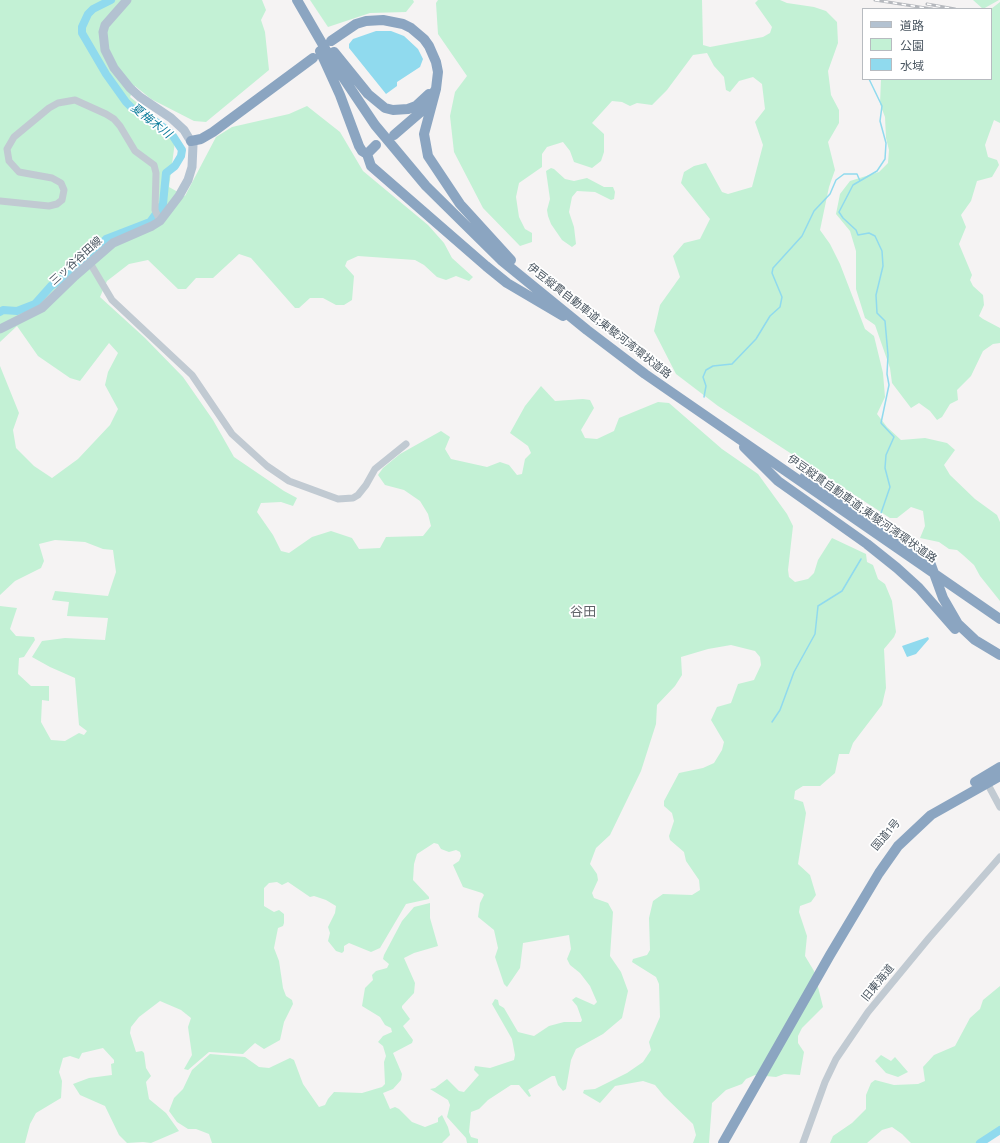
<!DOCTYPE html>
<html>
<head>
<meta charset="utf-8">
<style>
	body { margin:0 }
	#map { position:relative; width:1000px; height:1143px; overflow:hidden; background:#f5f3f3; font-family:"Work Sans","Noto Sans JP",sans-serif }
	canvas { display:block }
	.legend { position:absolute; left:862px; top:8px; width:130px; height:72px; box-sizing:border-box; background:#fff; border:1px solid #b7bbc0; margin:0; padding:5px 7px; list-style:none; font-size:12px; color:#4a5661 }
	.legend li { display:flex; align-items:center; gap:8px; height:20px }
	.legend b { width:20px; border:1px solid #b7bbc0 }
</style>
</head>
<body>
<div id="map">
<canvas width="1000" height="1143"></canvas>
<ul class="legend">
<li><b style="height:5px;background:#b3c2d1"></b>道路</li>
<li><b style="height:11px;background:#c3f1d5"></b>公園</li>
<li><b style="height:11px;background:#90daee"></b>水域</li>
</ul>
</div>
<script>
const g = document.querySelector('canvas').getContext('2d');
g.lineJoin = 'round';
function fill(path, color) { g.fillStyle = color; g.fill(path, 'evenodd'); }
const poly = rows => new Path2D(rows.map(r => 'M' + r).join(''));
function stroke(path, color, width, dash) { g.strokeStyle = color; g.lineWidth = width; g.lineCap = dash ? 'butt' : 'round'; g.setLineDash(dash || []); g.stroke(path); }
function label(font, color, halo, rows, align = 'center') {
  g.font = font + ' "Work Sans","Noto Sans JP",sans-serif'; g.lineWidth = 3.5; g.setLineDash([]); g.textBaseline = 'middle'; g.strokeStyle = halo; g.fillStyle = color; for (const [text, x, y, turn = 0] of rows) {
    g.save(); g.translate(x, y); g.rotate((+turn || 0) * Math.PI / 180); g.textAlign = isNaN(turn) ? turn : align; if (halo) g.strokeText(text, 0, 0); g.fillText(text, 0, 0); g.restore();
  }
}
fill(poly([
	[0,0,262,0,266,10,261,20,265,32,269,70,206,122,194,121,151,99,135,86,130,97,176,134,169,187,185,196,216,137,232,127,289,114,307,106,340,132,363,171,428,225,444,243,452,258,473,277,469,281,456,276,446,280,437,277,424,265,415,260,358,256,347,261,345,266,354,276,352,300,344,305,336,305,323,298,310,298,299,308,295,308,251,258,239,254,213,278,196,278,186,289,178,289,148,260,129,264,107,281,100,297,145,338,183,377,213,420,234,457,284,491,297,498,293,506,281,502,261,503,257,512,273,535,281,551,289,553,312,537,331,531,352,538,359,549,380,548,386,537,423,536,431,526,428,514,420,501,404,490,385,485,378,475,383,468,400,454,441,431,450,437,445,449,451,459,487,467,500,462,509,465,517,475,522,474,525,459,531,453,528,446,510,433,525,406,541,386,555,401,583,399,590,400,594,408,581,430,585,438,597,439,614,431,619,418,658,402,669,403,722,449,758,474,787,514,793,526,788,570,789,577,795,582,808,579,814,573,818,560,832,538,866,554,867,562,873,565,878,579,885,584,892,601,896,632,894,637,884,649,886,688,882,705,853,743,849,754,839,754,835,773,820,786,803,786,795,791,794,799,803,802,806,813,798,864,810,875,816,895,811,902,800,906,799,912,807,936,805,956,814,971,823,1007,802,1028,798,1036,798,1043,804,1052,800,1075,784,1074,776,1077,755,1075,746,1079,742,1084,726,1090,712,1103,709,1143,693,1143,696,1135,693,1124,664,1096,655,1085,643,1081,615,1086,600,1103,583,1093,584,1090,595,1089,627,1073,643,1062,651,1050,649,1042,660,1017,659,984,656,977,632,962,633,959,647,955,650,950,649,918,653,901,663,894,692,895,700,890,699,880,686,861,684,852,670,840,669,836,674,821,672,813,664,806,664,801,679,773,703,768,714,763,722,750,724,742,711,720,717,707,731,703,738,684,754,680,761,665,760,657,755,651,731,645,708,649,681,657,682,675,675,686,657,705,656,724,641,771,610,835,596,848,590,864,597,874,598,880,592,893,594,898,608,903,613,912,610,956,621,972,628,991,622,1018,603,1034,576,1049,571,1060,566,1089,563,1091,558,1085,555,1076,552,1076,528,1090,531,1096,529,1097,519,1085,511,1085,488,1100,479,1109,471,1112,469,1132,471,1137,478,1139,478,1143,467,1143,466,1138,447,1117,450,1105,448,1100,430,1089,435,1088,447,1079,459,1091,464,1092,479,1075,474,1070,475,1066,490,1068,514,1060,515,1055,512,1039,492,1004,495,999,498,1000,499,1005,504,1008,518,1032,534,1036,549,1026,564,1022,581,1022,582,1020,577,1006,572,1000,576,997,594,1005,597,1002,590,986,580,973,570,965,567,959,571,949,569,935,523,943,520,968,507,987,504,984,495,957,498,948,494,930,478,917,480,903,484,895,482,893,463,887,453,865,459,861,461,856,460,852,456,850,449,852,441,849,438,844,434,843,417,854,414,864,413,880,429,897,429,899,406,904,380,948,371,952,349,943,344,946,344,951,342,953,336,951,328,941,330,933,328,927,335,913,336,906,326,900,314,896,310,897,288,882,282,885,277,882,269,883,264,888,264,906,274,912,279,910,284,914,284,923,283,926,278,928,274,948,279,961,283,988,286,996,292,1000,293,1004,284,1022,280,1040,264,1049,255,1043,243,1054,209,1052,188,1070,184,1069,192,1055,188,1027,191,1018,181,1010,160,1001,139,1017,131,1027,130,1033,136,1052,142,1051,144,1053,146,1068,151,1076,146,1082,149,1099,166,1113,179,1131,151,1143,143,1142,127,1143,119,1135,105,1106,80,1095,73,1084,89,1078,112,1075,111,1064,114,1063,114,1060,103,1048,82,1053,79,1059,70,1056,63,1058,59,1072,62,1081,61,1098,36,1113,30,1124,25,1143,0,1143,0,606,17,608,10,629,16,636,34,637,35,640,24,657,19,658,18,674,31,686,49,686,49,701,42,700,41,722,51,740,65,741,79,733,84,735,87,731,79,725,75,678,50,667,32,657,42,641,65,638,105,640,108,618,67,616,69,602,52,600,55,591,108,596,116,572,113,550,103,549,85,542,55,540,39,544,44,561,41,568,15,581,0,595,0,366,19,413,13,430,16,448,34,466,52,478,78,459,110,425,118,409,105,385,108,372,118,353,109,343,80,381,70,378,38,356,17,326,0,342],
	[310,0,413,0,414,2,406,12,370,13,328,27],
	[438,0,702,0,703,45,710,47,763,37,770,33,772,27,755,3,758,0,780,0,787,3,814,7,826,11,837,22,838,43,828,71,831,95,839,110,839,123,828,142,835,170,829,187,820,230,830,244,840,264,865,329,874,336,883,373,885,397,877,414,887,427,901,440,925,438,947,443,955,450,944,465,950,475,975,499,997,515,1000,522,1000,601,980,576,974,565,963,555,957,550,949,549,939,542,920,538,925,526,923,511,911,507,897,518,890,518,718,406,676,374,654,331,660,305,680,277,673,256,684,243,700,239,710,219,681,183,684,172,694,166,706,163,722,192,728,194,752,187,763,145,755,122,765,109,762,84,753,77,739,81,730,92,726,90,724,77,714,66,707,53,693,55,667,90,652,105,637,103,630,106,622,102,612,101,592,123,604,134,604,152,601,161,592,168,574,162,570,151,563,142,547,147,542,154,542,167,519,183,516,197,519,217,525,229,532,233,532,242,520,246,483,208,454,152,450,116,455,92,467,76,438,34,436,3],
	[973,0,999,0,983,9],
	[1000,2,1000,123,994,120,985,145,988,157,997,160,999,165,992,177,977,181,971,201,961,215,966,227,959,244,972,275,970,280,973,286,983,295,984,305,979,316,983,319,1000,328,1000,343,993,344,983,351,971,376,957,390,958,400,950,404,942,417,937,420,930,411,919,403,911,408,892,383,890,368,875,325,865,318,856,289,856,251,850,231,836,214,840,194,850,181,879,172,888,163,889,150,886,138,885,117,880,104,881,79,991,79,991,9],
	[551,168,554,169,565,179,574,181,587,178,604,187,613,187,615,192,614,199,611,200,595,192,577,191,572,197,569,212,574,227,576,244,572,247,562,240,551,224,548,216,547,210,550,199,546,171],
	[430,903,430,918,438,946,414,953,404,958,415,983,414,993,402,1006,402,1008,410,1019,403,1026,413,1040,412,1043,393,1053,402,1074,401,1080,393,1089,383,1093,390,1109,395,1107,399,1109,412,1122,425,1127,438,1122,438,1118,442,1115,448,1127,450,1135,442,1143,212,1143,209,1134,196,1129,188,1129,177,1122,169,1111,174,1098,183,1089,192,1070,210,1054,245,1057,259,1067,269,1068,290,1058,294,1060,303,1084,319,1107,325,1105,328,1099,334,1092,362,1093,382,1087,385,1084,384,1062,386,1056,383,1046,378,1042,383,1036,392,1032,391,1028,385,1025,380,1017,362,1006,365,988,373,980,372,975,376,971,387,968,389,964,383,959,384,955,402,921,414,907],
	[1000,986,1000,1127,993,1137,985,1143,911,1143,902,1134,892,1127,882,1130,867,1143,830,1143,833,1136,852,1123,866,1109,866,1095,871,1083,875,1080,894,1085,918,1084,925,1081,923,1067,934,1055,955,1046,970,1018,980,1009,983,1000],
	[881,1055,891,1061,895,1057,908,1072,898,1077,886,1073,875,1061]
]), '#c3f1d5');
fill(poly([
	[376,31,391,31,404,36,418,49,423,59,420,67,397,82,397,86,386,94,349,48,349,44,353,39],
	[928,637,929,639,916,654,907,657,902,646]
]), '#90daee');
stroke(poly([
	[869,79,882,106,880,121,886,143,885,159,877,171,853,185,839,212,843,218,856,230,858,235,869,233,875,236,882,251,883,266,876,295,877,313,885,321,888,355,887,374,889,385,881,423,894,437,886,455,885,468,890,487,879,519],
	[704,397,706,386,703,377,706,370,713,366,732,364,756,339,770,316,780,307,782,297,772,273,773,268,802,236,814,211,830,194,836,180,844,174,857,174,860,181],
	[772,722,780,710,794,672,815,634,818,606,842,591,861,559]
]), '#90daee', 1.5);
stroke(poly([
	[0,312,3,310,17,311,35,304,51,286,70,274,106,239,150,222,163,204,166,173,175,166,181,156,182,150,171,133,148,116,133,109,126,102,106,74,82,33,82,27,88,14,93,9,111,0],
	[980,1143,1000,1130]
]), '#90daee', 8);
stroke(poly([
	[0,201,49,206,57,204,62,200,64,190,61,183,52,178,19,172,9,161,7,149,14,137,49,108,58,103,75,100,106,114,114,119,120,126,135,151,154,165,156,173,155,210,160,221],
	[90,263,112,300,192,375,232,434,267,466,289,481,338,499,353,498,358,495,366,485,375,469,406,444],
	[985,779,1000,807],
	[803,1143,825,1082,836,1059,868,1012,929,938,1000,857]
]), '#c1cad2', 7);
stroke(poly([
	[0,329,42,308,75,276,113,243,152,226,160,221,179,196,188,180,192,167,193,145,184,130,171,118,140,97,130,88,114,68,105,50,103,32,105,25,127,0]
]), '#b3c2d1', 9);
stroke(poly([
	[297,0,334,64,375,125,426,186,501,260,587,330,645,374,1000,619],
	[331,41,356,24,366,21,383,20,403,24,411,28,424,39,429,46,436,62,438,72,436,89,423,110,394,135],
	[320,51,340,95,359,146,362,151,367,154],
	[334,52,368,94,385,108,393,110,408,109,416,106,429,94],
	[436,89,424,134,428,156,460,204,511,260],
	[191,141,201,139,213,132,313,58],
	[376,145,367,154,371,166,486,266,507,283,563,316],
	[744,447,778,481,867,544,897,568,919,588,955,629],
	[805,476,921,555,931,565,943,598,958,624,975,640,1000,655],
	[975,782,1000,767],
	[723,1143,830,955,879,873,898,846,931,815,1000,776]
]), '#8ba5c1', 10);
const rail = poly([
	[875,0,932,9],
	[927,4,955,9]
]);
stroke(rail, '#b5b8bd', 3);
stroke(rail, '#fff', 1.5, [4.5]);
label('11px', '#4a5661', '#fff', [
	["三ッ谷谷田線",76,261,-42],
	["伊豆縦貫自動車道;東駿河湾環状道路",599,321,38],
	["伊豆縦貫自動車道;東駿河湾環状道路",862,509,35],
	["国道1号",886,835,-50],
	["旧東海道",878,983,-51]
]);
label('italic 12px', '#0c7c9b', '#fff', [
	["夏梅木川",151,121,38]
]);
label('13px', '#5f6368', '#fff', [
	["谷田",583,612]
]);
</script>
</body>
</html>
